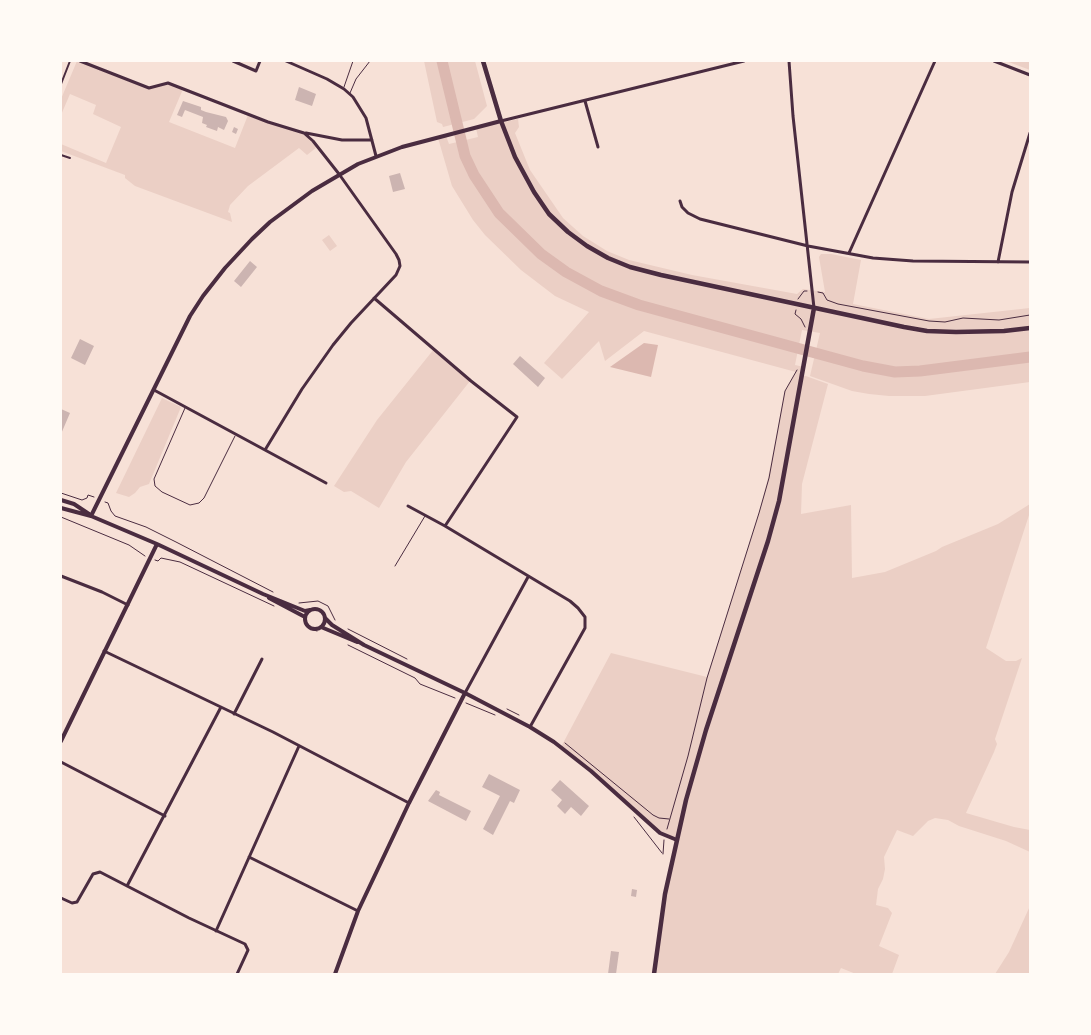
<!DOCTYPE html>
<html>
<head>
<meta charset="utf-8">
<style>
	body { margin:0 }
	#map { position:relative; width:1091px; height:1035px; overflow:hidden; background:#f7e1d7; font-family:"Asap Condensed",sans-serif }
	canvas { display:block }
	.frame { position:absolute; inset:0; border:62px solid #fffaf5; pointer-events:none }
</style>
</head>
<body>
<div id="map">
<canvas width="1091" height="1035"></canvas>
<div class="frame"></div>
</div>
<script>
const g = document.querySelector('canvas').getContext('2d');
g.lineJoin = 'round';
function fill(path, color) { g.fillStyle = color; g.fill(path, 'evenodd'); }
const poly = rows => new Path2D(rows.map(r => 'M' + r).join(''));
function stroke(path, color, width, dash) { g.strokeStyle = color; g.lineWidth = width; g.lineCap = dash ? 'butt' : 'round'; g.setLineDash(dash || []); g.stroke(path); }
fill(poly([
	[77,61,149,88,166,83,183,89,169,122,235,148,248,115,304,133,317,147,307,155,299,148,248,186,230,205,228,212,230,213,232,222,135,186,125,178,125,175,61,151,61,144,106,163,121,127,93,114,96,105,70,94,61,115,61,99],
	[424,61,475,61,487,106,474,119,443,127,442,124,437,122],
	[1006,61,1030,61,1030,70],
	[518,119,519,127,515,133,530,170,563,218,583,236,607,251,629,260,692,275,797,294,803,289,825,292,819,257,821,254,831,254,861,260,853,304,929,319,1030,308,1030,327,1004,330,956,332,904,327,822,310,888,325,927,332,980,333,1030,328,1030,382,925,396,889,396,869,394,852,391,810,376,820,333,802,330,795,365,804,367,778,501,767,541,706,729,685,800,676,839,660,832,592,770,561,747,611,653,707,677,759,513,768,478,785,391,796,372,644,331,605,361,599,341,562,379,544,363,589,312,555,296,521,270,485,235,473,220,452,186,438,138,446,136,449,144,478,137,476,128],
	[699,284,722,288,795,305,778,302],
	[329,235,337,246,330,251,322,240],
	[434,349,470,381,406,462,379,508,351,491,344,492,334,486,377,420],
	[803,375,828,384,802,484,801,514,851,505,852,578,885,572,936,551,942,547,998,524,1030,504,1030,512,986,648,1006,661,1016,661,1022,658,995,739,997,744,994,752,966,813,1014,827,1030,830,1030,852,1006,841,959,826,948,820,935,818,928,821,913,836,897,830,884,857,885,869,883,879,878,889,876,905,888,908,892,913,879,946,899,955,892,974,856,974,841,968,838,974,655,974,666,895,687,800,707,730,769,541],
	[162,398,181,407,149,484,140,487,135,493,129,497,116,493],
	[1030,906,1030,974,995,974,1009,952]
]), '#ebcfc5');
fill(poly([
	[644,343,658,345,651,377,610,367]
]), '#dcb8b0');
stroke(poly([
	[442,61,465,156,474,175,499,213,541,254,566,272,601,291,639,305,863,366,895,372,920,371,1030,357]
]), '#dcb8b0', 11);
fill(poly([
	[299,87,316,94,312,106,295,100],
	[183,101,201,107,201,110,206,112,226,117,228,121,224,130,218,127,217,131,206,127,207,125,202,123,203,117,185,110,182,117,177,115],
	[234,127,238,129,236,134,232,132],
	[400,173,405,189,393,192,389,176],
	[250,261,257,267,241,287,234,281],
	[80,339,94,346,85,365,71,358],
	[520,356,545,378,538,387,513,364],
	[61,409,70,413,61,434],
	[489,774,520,790,514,803,510,801,493,835,483,829,500,796,482,787],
	[560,780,589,806,581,816,571,807,565,814,557,806,562,800,551,790],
	[436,790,440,792,439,795,471,811,466,821,428,801],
	[632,889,637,890,636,897,631,896],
	[611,951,619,952,616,974,608,974]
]), '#ccb4b1');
stroke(poly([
	[818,292,823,293,827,300,838,304,929,321,945,322,963,318,999,320,1030,315],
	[798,299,804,291,807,291],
	[796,310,795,314,801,319,805,327],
	[61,493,82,500,87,498,88,495,94,497],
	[105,502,108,503,111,511,115,516,146,527,176,542,273,592],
	[61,517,129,545,145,556],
	[155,560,158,561,161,558,180,562,274,606],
	[299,603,318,601,328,606,335,620],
	[305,623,310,629,317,631],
	[348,629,407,659],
	[348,645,415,678,420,684,455,698],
	[466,703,495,715],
	[507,709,519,715],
	[565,743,653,815,659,818,669,819],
	[634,817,662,853],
	[667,829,688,756,707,678,759,513,769,478,785,391,797,370],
	[663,854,664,840]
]), '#4a2c40', 1);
stroke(poly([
	[344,87,353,61],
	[350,93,356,79,370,61],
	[185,408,154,479,155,486,162,492,190,505,199,503,204,498,235,436],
	[395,566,425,516]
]), '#4a2c40', 1);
stroke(poly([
	[61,84,70,61],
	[61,155,70,158]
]), '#4a2c40', 2);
stroke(poly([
	[80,61,149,88,168,83,268,122,304,133,313,141,339,174,396,254,399,260,400,266,396,275,351,323,333,345,302,389,265,450,326,483],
	[233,61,256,71,260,61],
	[286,61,327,79,344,89,353,97,366,118,376,156],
	[789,61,793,116,814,308],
	[994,61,1030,75],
	[585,101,598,147],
	[501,121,744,61],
	[306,133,342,140,372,140],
	[680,201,682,207,688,213,700,219,808,246,873,258,913,261,1030,262],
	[849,253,935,61],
	[998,262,1012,192,1030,133],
	[374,298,471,381,517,417,445,526,570,601,578,608,585,617,585,628,530,727],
	[154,390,265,450],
	[408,506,445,526],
	[61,576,102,592,128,605],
	[104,651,273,732,409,803],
	[465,693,528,577],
	[234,714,262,659],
	[61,762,165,816],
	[249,857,358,911],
	[127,886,221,707],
	[61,898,72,903,77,902,93,874,100,872,189,918,245,944,248,950,237,974],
	[216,931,299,746]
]), '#4a2c40', 3);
stroke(poly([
	[61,500,74,504,89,514],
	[61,508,91,516,157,544,263,594,305,611,310,610],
	[91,516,190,316,203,296,225,268,252,239,270,222,312,191,358,164,402,147,501,121],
	[269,598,305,617],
	'305 619a10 10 0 1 1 20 0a10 10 0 1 1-20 0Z',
	[325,618,332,625,364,645,465,693,530,727,554,742,591,771,660,833,677,840],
	[321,627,357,642],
	[61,741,157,544],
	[335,974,358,911,409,803,465,693]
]), '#4a2c40', 4);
stroke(poly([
	[483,61,501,121,515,157,534,192,549,214,568,232,587,246,608,258,630,267,661,275,904,327,927,331,956,332,1004,331,1030,328],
	[654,974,665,894,686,800,706,730,768,541,779,501,814,308]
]), '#4a2c40', 4.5);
</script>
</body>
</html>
